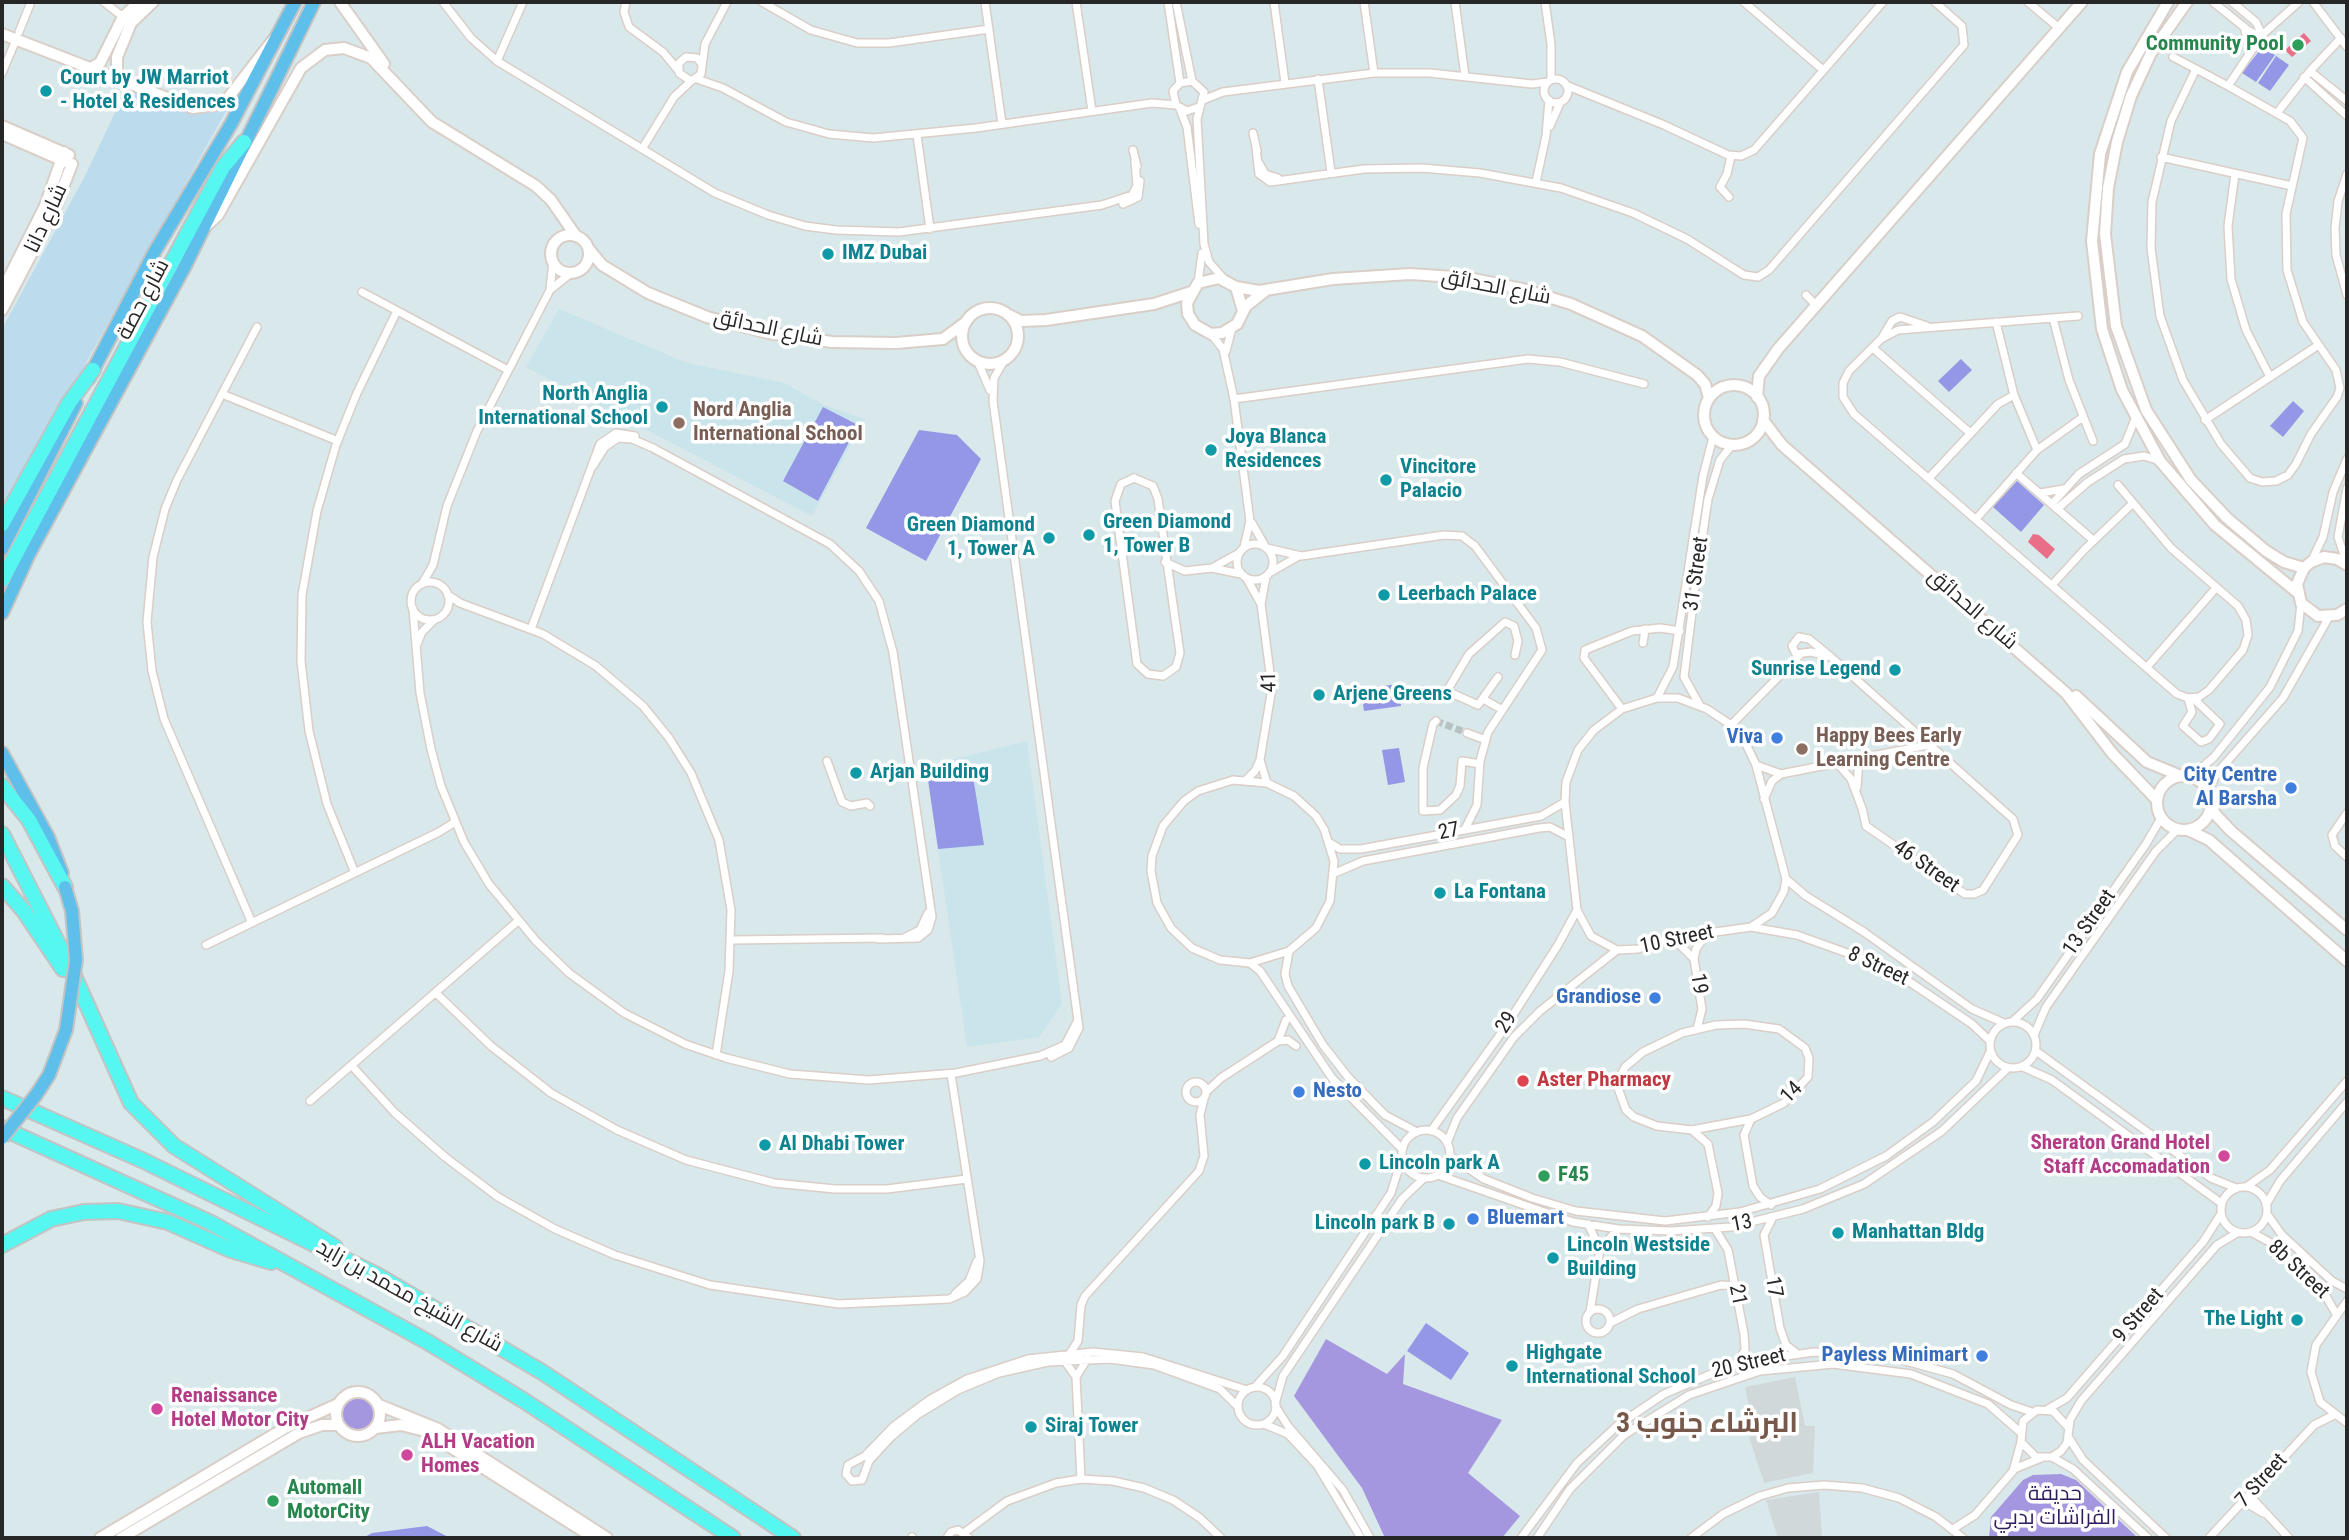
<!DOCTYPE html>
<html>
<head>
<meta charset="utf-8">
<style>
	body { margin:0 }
	#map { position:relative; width:2349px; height:1540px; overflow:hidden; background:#d9e8ea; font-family:"Roboto Condensed",sans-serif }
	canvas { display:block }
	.frame { position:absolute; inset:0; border:4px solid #272727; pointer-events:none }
</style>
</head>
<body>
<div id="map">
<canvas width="2349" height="1540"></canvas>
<div class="frame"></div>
</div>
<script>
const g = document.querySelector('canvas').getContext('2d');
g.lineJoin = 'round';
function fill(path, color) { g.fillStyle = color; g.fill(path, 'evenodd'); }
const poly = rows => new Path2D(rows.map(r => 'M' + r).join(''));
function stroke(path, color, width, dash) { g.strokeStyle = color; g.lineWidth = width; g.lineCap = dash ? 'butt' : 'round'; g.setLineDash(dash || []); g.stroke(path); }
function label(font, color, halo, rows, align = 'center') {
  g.font = font + ' "Roboto Condensed",Cairo,sans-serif'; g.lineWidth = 7; g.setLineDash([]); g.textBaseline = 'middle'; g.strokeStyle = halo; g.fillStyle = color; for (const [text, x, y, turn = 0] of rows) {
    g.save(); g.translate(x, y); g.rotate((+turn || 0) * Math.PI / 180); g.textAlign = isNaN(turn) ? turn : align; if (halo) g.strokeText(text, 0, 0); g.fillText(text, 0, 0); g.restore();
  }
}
fill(poly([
	[559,309,687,363,784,383,824,405,865,419,812,516,526,367],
	[1027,741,1062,1004,1039,1037,967,1047,926,766]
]), '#c9e4eb');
fill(poly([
	[1326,1339,1387,1374,1405,1354,1403,1384,1502,1420,1468,1473,1520,1516,1502,1538,1385,1538,1362,1488,1294,1396],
	'341 1413a17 17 0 1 1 34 0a17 17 0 1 1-34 0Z',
	[2061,1474,2076,1480,2138,1538,1989,1538,1991,1517,2023,1480,2033,1475]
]), '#a597df');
fill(poly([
	[127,87,189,111,208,112,230,104,2,514,2,329,85,176]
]), '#bcdcee');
fill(poly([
	[2263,46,2275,55,2256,82,2242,73],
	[2276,56,2289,65,2270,91,2258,83],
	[1961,359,1972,370,1949,392,1938,381],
	[2293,401,2304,411,2283,437,2270,426],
	[823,407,858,425,818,501,783,481],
	[919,430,957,435,981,459,926,561,866,528],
	[2017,481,2044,505,2021,532,1993,507],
	[1398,684,1401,706,1364,711,1361,689],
	[1399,748,1405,782,1388,785,1382,750],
	[971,764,984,845,938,849,926,766],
	[1426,1323,1469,1353,1451,1380,1407,1351],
	[427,1526,450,1538,363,1538,372,1533]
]), '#9397e6');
fill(poly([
	[1795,1377,1805,1426,1815,1426,1813,1473,1764,1483,1749,1437,1755,1435,1745,1387],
	[1819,1492,1822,1538,1778,1538,1766,1500]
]), '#d0d8da');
fill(poly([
	[2304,33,2311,41,2292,57,2285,50],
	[2033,534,2039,535,2055,549,2047,559,2028,542]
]), '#e96f88');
stroke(poly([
	[1436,721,1467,733]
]), '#b5c1c3', 7, [7, 3.5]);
const street = poly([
	[104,2,123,17],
	[443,2,471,38,497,61,715,193,768,215,805,226,836,230,899,232,1102,205,1132,195,1137,186,1135,161],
	[626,2,624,12,629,27,663,52,677,69],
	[762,2,811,30,857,43,889,43,989,29],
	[985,2,1002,124],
	[1076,2,1092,111],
	[1168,2,1180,83],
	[1176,2,1192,81],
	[1274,2,1285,83],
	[1364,2,1374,73],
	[1455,2,1465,76],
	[1545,2,1551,44,1551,80],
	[1744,2,1823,70],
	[2028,2,2059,28],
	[2213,2,2249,31,2261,37],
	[2232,2,2256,22,2262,35],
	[2313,2,2347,47],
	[2244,27,2251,51],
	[19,32,31,2],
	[2173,57,2196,69,2228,86,2290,121,2303,138,2286,214,2287,270,2303,322,2336,370,2340,388,2337,397,2311,434,2296,464,2288,475,2276,481,2262,482,2250,478,2221,444,2183,380,2160,316,2151,248,2152,202,2171,121,2196,69],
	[497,61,523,2],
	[702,64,697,58,686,57,679,63,679,73,691,81,701,74,705,44,727,2],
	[2310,71,2347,101],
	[2,73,16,40],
	[2304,77,2347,116],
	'1544 91a12 12 0 1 1 24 0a12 12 0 1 1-24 0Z',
	[697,79,723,88,786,122,829,134,873,138,976,128,1152,103,1176,105],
	[1318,79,1331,172],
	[1568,86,1664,125,1728,155,1741,156,1754,150,1883,2],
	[2228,86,2262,35,2299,2],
	[1203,100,1223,92,1374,73,1430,73,1532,84,1548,82],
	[1199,107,1187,111,1176,105,1173,91,1180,83,1192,81,1204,92,1197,119,1204,244,1209,262,1224,279],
	[1180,109,1187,127,1199,224],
	[2277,113,2310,71,2341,38],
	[1550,126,1560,103],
	[1253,133,1257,151],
	[917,135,930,229],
	[1256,148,1259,174,1270,182,1364,169,1422,168,1480,173,1561,188,1633,213,1687,239,1744,275,1758,277,1769,270,1964,45,1962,26,1935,2],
	[642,149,674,97,691,81],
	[1133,150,1137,166],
	[2161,157,2292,186],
	[1259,163,1265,174,1278,178],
	[2235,174,2228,226,2231,279,2246,330,2270,377],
	[2347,174,2338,201,2335,228,2336,255,2347,295],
	[1536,182,1546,136,1549,100],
	[1729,197,1720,187,1727,174,1731,156],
	[1123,204,1138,197,1140,181],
	[1198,283,1202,253],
	[550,289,553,262],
	[362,292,508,370],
	[1806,295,1817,306],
	[2078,316,1898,330,1881,339,1849,371,1843,383,1843,397,1854,414,2177,694,2188,698,2199,697,2209,690,2243,650,2248,635,2246,620,2238,606,2171,548,2118,485],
	[2053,318,2069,380,2093,441],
	[1996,322,2014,395,2037,450],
	[1211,334,1223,349,1234,399,1250,521,1244,547],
	[1883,336,1892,321,1900,317,1927,326],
	[1873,348,1969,432],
	[1226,351,1232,328],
	[1005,359,994,378,993,401,1079,1028,1069,1048,1051,1057],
	[977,360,990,390],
	[222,394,338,441],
	[1234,399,1528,359,1560,362,1644,384],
	[2205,420,2317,346],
	[593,466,605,447,618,438,632,439,653,448,830,544,859,571,879,601,893,652,932,917,928,930,918,938,878,939],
	[2016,473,2093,540],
	[1134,478,1153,486,1158,499,1180,653,1176,667,1163,676,1148,674,1137,664,1136,657,1115,501,1121,484,1134,478],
	[1929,478,1998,404,2014,395],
	[2040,493,2064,489],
	[2052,504,2079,474,2125,444,2135,419],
	[2057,509,2088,482,2124,459,2144,456,2160,461],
	[1976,519,2037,450,2083,417],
	[1252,523,1265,546],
	'1237 562a18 18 0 1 1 36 0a18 18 0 1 1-36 0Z',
	[1267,548,1301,556,1444,535,1462,536,1475,546,1536,628,1542,650,1488,732,1480,761,1477,805,1465,829],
	[1165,562,1185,571,1212,568,1241,574],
	[2311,562,2323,537,2333,492,2347,459],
	[2347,564,2338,537,2347,488],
	[1212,568,1239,553],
	[1271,572,1297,557],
	[1247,579,1261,604],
	'411 601a19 19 0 1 1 38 0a19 19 0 1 1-38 0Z',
	[422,584,433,565,447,506,477,431,550,290,571,273],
	[2052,585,2084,550,2132,504],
	[448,595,460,603,543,634,596,666,643,706,669,738,691,773,719,840,731,910,729,971,716,1055],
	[413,609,420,693,431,749,441,786,464,842,489,884,536,941,569,973,624,1013,685,1044,726,1058,790,1074,869,1080,956,1073,1040,1056,1065,1045,1078,1020],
	[531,629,600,444,616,433,635,436],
	[1799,637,1809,639,1831,657,1811,652,1796,654,1792,646,1799,637],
	[1643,643,1645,629],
	[416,647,422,632,434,620],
	[1831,657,2013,819,2018,835,1983,890,1974,894,1965,894,1866,826,1862,808],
	[2147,667,2216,588],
	[1498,677,1478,705,1447,691,1469,654,1505,622,1514,626,1518,641,1515,655],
	[1657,698,1678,698,1707,709,1731,725,1745,742,1756,765,1786,879,1784,891,1772,913,1751,927,1673,938,1638,949,1617,950,1591,936,1577,910,1565,802,1566,782,1578,750,1594,730,1622,709,1657,698],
	[1657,698,1673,667,1703,476,1713,437],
	[2188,698,2192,712,2183,726,2201,742,2209,739,2220,724,2193,698],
	[1483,699,1501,709],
	[1699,704,1684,677,1696,580,1708,499,1720,460,1732,445],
	[1622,709,1584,658,1585,650,1632,631,1660,628,1680,631],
	[1436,721,1433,724,1423,768,1423,811,1440,810,1456,795,1460,786,1462,761,1480,764],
	[1731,725,1800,655],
	[1467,733,1486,740],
	[1260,760,1267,783],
	[827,761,842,802,851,806,867,803,870,806],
	[1838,764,1851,779,1863,811],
	[1756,765,1781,774,1928,745],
	[2191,777,2214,757,2270,687,2298,631,2301,603],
	[1246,780,1255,771,1260,760,1272,688,1261,604,1266,577],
	[1857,787,1859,760],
	[2208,791,2217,773,2283,698,2329,617],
	[1764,799,1772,781,1781,774],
	[2347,813,2332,835,2335,846,2347,857],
	[1330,843,1340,849,1361,849,1541,816,1565,802],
	[355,873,327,804,309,731,301,661,302,595,317,511,336,445,357,393,397,311],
	[1335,873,1363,861,1539,828,1550,827,1569,837],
	[1786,879,1806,896,1864,932,1972,1009,2004,1023],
	[252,923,164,719,152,671,147,622,153,557,165,509,177,480,257,327],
	[1751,927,1797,935,1889,968,1972,1024,1990,1041],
	[904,938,920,930,928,913],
	[1673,938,1694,959],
	[732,940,882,938],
	[206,945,439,832,455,822],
	[1289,951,1285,974,1288,986,1323,1045,1348,1077,1385,1115,1417,1132],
	[1250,963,1289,951,1316,928,1330,901,1334,861,1324,829,1316,816,1294,796,1267,783,1233,780,1198,791,1184,801,1163,826,1152,856,1151,871,1157,903,1171,928,1192,948,1220,960,1250,963,1260,971,1332,1078,1402,1149],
	[437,994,491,1046,551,1093,617,1130,686,1160,774,1183,835,1189,887,1189,967,1179],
	[2013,1021,2037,999,2146,844,2161,818],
	'1990 1045a23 23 0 1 1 46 0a23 23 0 1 1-46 0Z',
	[1744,1024,1779,1029,1805,1048,1809,1058,1808,1077,1784,1103,1751,1119,1692,1130,1657,1126,1634,1117,1626,1110,1618,1088,1620,1077,1625,1067,1643,1052,1682,1033,1716,1025,1744,1024],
	[1697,1029,1702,1009,1694,959,1696,949,1707,933],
	[2034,1035,2046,1007,2156,851,2177,830],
	[1278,1041,1288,1040,1296,1046],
	[2036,1051,2211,1178,2236,1188],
	[352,1066,395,1113,445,1157,498,1197,555,1229,615,1255,710,1285,839,1304,949,1299,965,1292,977,1279,980,1261,951,1074],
	[2023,1067,2052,1080,2221,1203],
	'1186 1092a10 10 0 1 1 20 0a10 10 0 1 1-20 0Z',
	[1206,1092,1221,1078,1278,1041,1286,1020],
	[310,1101,518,921],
	[1751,1119,1744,1135,1753,1186,1760,1197,1771,1205],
	[1692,1130,1708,1144,1718,1193,1716,1206,1708,1217],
	'1402 1154a24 24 0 1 1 48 0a24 24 0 1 1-48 0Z',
	[1431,1131,1504,1029,1558,945,1577,910],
	[1447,1143,1457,1118,1514,1037,1540,1011,1617,950],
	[1450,1156,1484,1179,1532,1198,1576,1211,1665,1221,1740,1212,1820,1189,1886,1156,1933,1122,1976,1081,1990,1052],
	[1438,1175,1573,1222,1618,1229,1671,1231,1731,1227,1803,1209,1864,1184,1942,1131,2008,1068],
	'2221 1210a23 23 0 1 1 46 0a23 23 0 1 1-46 0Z',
	[2246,1187,2270,1170,2347,1081],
	[2266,1205,2280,1181,2347,1102],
	[2267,1214,2282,1235,2332,1281,2347,1289],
	[1772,1219,1764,1235,1780,1328,1786,1345,1795,1352],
	[1588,1224,1600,1249],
	[1715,1229,1728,1250,1744,1334,1745,1350,1737,1363],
	[2251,1232,2273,1244,2322,1289,2336,1314],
	[955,1294,969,1281,977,1261],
	[2347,1301,2316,1345,2311,1372,2320,1402,2347,1423],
	'1586 1321a12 12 0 1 1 24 0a12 12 0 1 1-24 0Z',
	[1590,1312,1600,1249,1618,1229],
	[1610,1323,1638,1309,1721,1285,1735,1286],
	[1070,1353,1078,1341,1081,1305,1085,1296,1199,1171,1204,1156,1200,1115,1204,1099],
	[1064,1360,1076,1377,1081,1479],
	[1076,1377,1088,1358],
	[1255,1387,1283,1356,1391,1193,1402,1158],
	'1238 1406a19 19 0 1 1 38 0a19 19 0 1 1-38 0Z',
	[1275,1404,1283,1376,1402,1199,1424,1178],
	[1238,1407,1220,1389,1154,1365,1110,1359,1048,1362,999,1373,958,1390,917,1415,891,1437,869,1461,862,1480,852,1481,846,1474,848,1465,865,1456,894,1426,929,1400,967,1379,1028,1359,1093,1352,1143,1357,1247,1390],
	[1276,1407,1288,1426,1343,1490,1370,1538],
	[2048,1409,2067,1398,2203,1242,2221,1214],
	[1264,1424,1288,1434,1317,1465,1361,1538],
	[2068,1427,2053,1411,2037,1410,2023,1421,2021,1442,2036,1457,2052,1457,2061,1451,2067,1443,2070,1420,2081,1401,2217,1245,2237,1233],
	[2069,1438,2083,1460,2166,1538],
	[2052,1457,2073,1469,2148,1538],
	[2014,1469,2041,1458],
	[2249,1495,2289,1538],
	[2243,1501,2263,1513],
	[1953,1529,1975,1515,2013,1471,2021,1442],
	[965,1532,1007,1501,1056,1483,1081,1479,1113,1481,1144,1488,1173,1500,1200,1518,1221,1538],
	[912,1537,913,1538],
	[947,1538,951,1532,958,1530,969,1538],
	[1521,1538,1577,1463,1618,1425,1664,1394,1737,1363,1814,1352,1891,1357,1953,1374,2011,1405,2032,1412],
	[1537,1538,1570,1489,1624,1435,1689,1395,1760,1371,1833,1364,1911,1374,1988,1404,2020,1432],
	[1691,1538,1723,1514,1760,1496,1788,1488,1824,1485,1862,1488,1899,1498,1936,1517,1963,1538],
	[2209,1538,2314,1425,2334,1415]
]);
const secondary = poly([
	[340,2,384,64],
	[2168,2,2127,72,2100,154,2092,241,2102,329,2122,390,2160,461,2215,525,2298,593],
	[2187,2,2151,53,2131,96,2117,142,2108,188,2105,234,2116,326,2146,410,2191,480,2227,518,2266,551,2284,562,2304,568],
	[2,34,193,108,218,104,228,98,273,40],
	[89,69,100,63,123,17,139,2],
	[123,81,117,72,117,57,131,23,153,2],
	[2,126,69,155],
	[2,134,66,162],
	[203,229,218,215,301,68,325,50,344,48,371,58,432,122,536,186,551,200,576,236],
	'551 254a19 19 0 1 1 38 0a19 19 0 1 1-38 0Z',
	[588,248,602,265,648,293,707,317,769,333,832,342,896,343,943,339,966,322],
	[1236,287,1259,291,1333,279,1410,274,1469,278,1522,289,1571,304,1642,336,1697,375,1705,384,1709,398],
	[2,291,45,206,64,152],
	'962 336a28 28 0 1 1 56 0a28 28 0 1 1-56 0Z',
	[2,310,54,211,72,164],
	[1243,311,1236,287,1219,278,1198,283,1187,303,1188,314,1195,325,1211,334,1222,333,1237,324,1246,306,1264,292],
	[1009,315,1021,321,1046,320,1154,304,1191,292],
	'1704 415a30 30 0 1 1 60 0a30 30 0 1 1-60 0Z',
	[1757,397,1759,376,1778,349,2082,2],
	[1763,420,1782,445,2066,693,2112,753,2156,799],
	[2347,565,2337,559,2324,557,2311,562,2304,568,2297,584,2301,603,2318,616,2337,615,2347,609],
	[2076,696,2147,762,2181,776],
	'2157 803a27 27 0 1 1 54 0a27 27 0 1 1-54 0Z',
	[2211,803,2215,814,2231,831,2347,930],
	[2188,830,2209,840,2347,961],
	'336 1414a22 22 0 1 1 44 0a22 22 0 1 1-44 0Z',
	[379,1405,438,1429,607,1538],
	[375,1428,401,1425,425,1431,594,1538],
	[100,1538,285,1428,338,1404],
	[121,1538,299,1433,322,1425,339,1425]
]);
const primary = poly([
	[89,378,155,251,231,124,295,2],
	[2,549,76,403],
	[2,613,29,554,185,266,314,2],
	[2,753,48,837,62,873]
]);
const highway = poly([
	[2,524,69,403,93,370],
	[2,580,223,167,244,142],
	[2,786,29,820,65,887],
	[2,834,70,967,131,1103,174,1146,335,1247],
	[2,886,24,911,63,969],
	[2,1098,142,1160,377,1275,542,1372,793,1538],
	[2,1128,209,1222,426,1341,523,1400,733,1538],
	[2,1245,51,1219,84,1212,118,1211,168,1222,231,1250,271,1262]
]);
stroke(street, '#d9cec8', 10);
stroke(secondary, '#d9cec8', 14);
stroke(primary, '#c3c3c3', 16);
stroke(highway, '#c3c3c3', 18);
stroke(street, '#fff', 7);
stroke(secondary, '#fff', 10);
stroke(primary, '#5ec0ea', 12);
stroke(highway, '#57f7f1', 14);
const primaryBridge = poly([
	[2,1138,36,1095,49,1075,66,1030,76,960,72,911,65,887]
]);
stroke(primaryBridge, '#c3c3c3', 16, []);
stroke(primaryBridge, '#5ec0ea', 12);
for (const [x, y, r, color] of [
	[2298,45,7,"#2e9e5b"],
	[46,91,7,"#0f9aa8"],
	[828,254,7,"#0f9aa8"],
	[662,407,7,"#0f9aa8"],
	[679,423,7,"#8d6e63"],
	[1211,450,7,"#0f9aa8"],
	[1386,480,7,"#0f9aa8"],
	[1089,535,7,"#0f9aa8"],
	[1049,538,7,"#0f9aa8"],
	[1384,595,7,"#0f9aa8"],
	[1895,670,7,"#0f9aa8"],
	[1319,695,7,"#0f9aa8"],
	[1777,738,7,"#3f7fe0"],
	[1802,749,7,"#8d6e63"],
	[856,773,7,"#0f9aa8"],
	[2291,788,7,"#3f7fe0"],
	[1440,893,7,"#0f9aa8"],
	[1655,998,7,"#3f7fe0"],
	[1523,1081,7,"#e0444e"],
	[1299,1092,7,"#3f7fe0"],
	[765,1145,7,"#0f9aa8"],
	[2224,1156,7,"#d1479c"],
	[1365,1164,7,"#0f9aa8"],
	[1544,1176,7,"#2e9e5b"],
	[1473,1219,7,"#3f7fe0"],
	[1449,1224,7,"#0f9aa8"],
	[1838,1233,7,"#0f9aa8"],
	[1553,1258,7,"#0f9aa8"],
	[2297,1320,7,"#0f9aa8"],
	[1982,1356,7,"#3f7fe0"],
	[1512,1366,7,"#0f9aa8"],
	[157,1409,7,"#d1479c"],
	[1031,1427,7,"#0f9aa8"],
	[407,1455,7,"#d1479c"],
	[273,1501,7,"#2e9e5b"]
]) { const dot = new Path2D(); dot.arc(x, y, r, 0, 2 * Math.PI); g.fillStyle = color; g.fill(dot); stroke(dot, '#fff', 2.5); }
label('bold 21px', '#27864d', '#fff', [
	["Community Pool",2284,45,"right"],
	["F45",1558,1176],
	["Automall",287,1489],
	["MotorCity",287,1513]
], 'left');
label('bold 21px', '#0d838f', '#fff', [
	["Court by JW Marriot",60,79],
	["- Hotel & Residences",60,103],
	["IMZ Dubai",842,254],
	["North Anglia",648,395,"right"],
	["International School",648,419,"right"],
	["Joya Blanca",1225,438],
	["Residences",1225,462],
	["Vincitore",1400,468],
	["Palacio",1400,492],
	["Green Diamond",1103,523],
	["1, Tower B",1103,547],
	["Green Diamond",1035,526,"right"],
	["1, Tower A",1035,550,"right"],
	["Leerbach Palace",1398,595],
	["Sunrise Legend",1881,670,"right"],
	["Arjene Greens",1333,695],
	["Arjan Building",870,773],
	["La Fontana",1454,893],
	["Al Dhabi Tower",779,1145],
	["Lincoln park A",1379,1164],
	["Lincoln park B",1435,1224,"right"],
	["Manhattan Bldg",1852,1233],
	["Lincoln Westside",1567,1246],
	["Building",1567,1270],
	["The Light",2283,1320,"right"],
	["Highgate",1526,1354],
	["International School",1526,1378],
	["Siraj Tower",1045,1427]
], 'left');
label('21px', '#272727', '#fff', [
	["شارع دانا",47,219,-65],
	["شارع الحدائق",1496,288,11],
	["شارع حصة",144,300,-62],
	["شارع الحدائق",768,329,12],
	["31 Street",1697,574,-82],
	["شارع الحدائق",1972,610,41],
	["41",1270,682,-91],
	["27",1449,832,-11],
	["46 Street",1926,867,35],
	["13 Street",2090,923,-55],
	["10 Street",1677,940,-12],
	["8 Street",1878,967,25],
	["19",1698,984,81],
	["29",1507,1023,-57],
	["14",1792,1093,-45],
	["13",1742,1224,-11],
	["8b Street",2298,1270,43],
	["17",1773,1287,80],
	["21",1737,1295,79],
	["شارع الشيخ محمد بن زايد",409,1297,29],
	["9 Street",2139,1316,-49],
	["20 Street",1749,1364,-13],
	["7 Street",2262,1481,-47]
]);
label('bold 21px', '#785e54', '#fff', [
	["Nord Anglia",693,411],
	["International School",693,435],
	["Happy Bees Early",1816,737],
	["Learning Centre",1816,761]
], 'left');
label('bold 21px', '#366cbe', '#fff', [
	["Viva",1763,738],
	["City Centre",2277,776],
	["Al Barsha",2277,800],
	["Grandiose",1641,998],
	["Nesto",1313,1092,"left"],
	["Bluemart",1487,1219,"left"],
	["Payless Minimart",1968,1356]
], 'right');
label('bold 21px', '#be3a42', '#fff', [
	["Aster Pharmacy",1537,1081]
], 'left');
label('bold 21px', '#b23c85', '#fff', [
	["Sheraton Grand Hotel",2210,1144,"right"],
	["Staff Accomadation",2210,1168,"right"],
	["Renaissance",171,1397],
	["Hotel Motor City",171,1421],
	["ALH Vacation",421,1443],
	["Homes",421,1467]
], 'left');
label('21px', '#321c60', '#fff', [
	["حديقة",2055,1495],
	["الفراشات بدبي",2055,1519]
]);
label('bold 28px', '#76594a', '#fff', [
	["البرشاء جنوب 3",1707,1425]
]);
</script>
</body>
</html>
